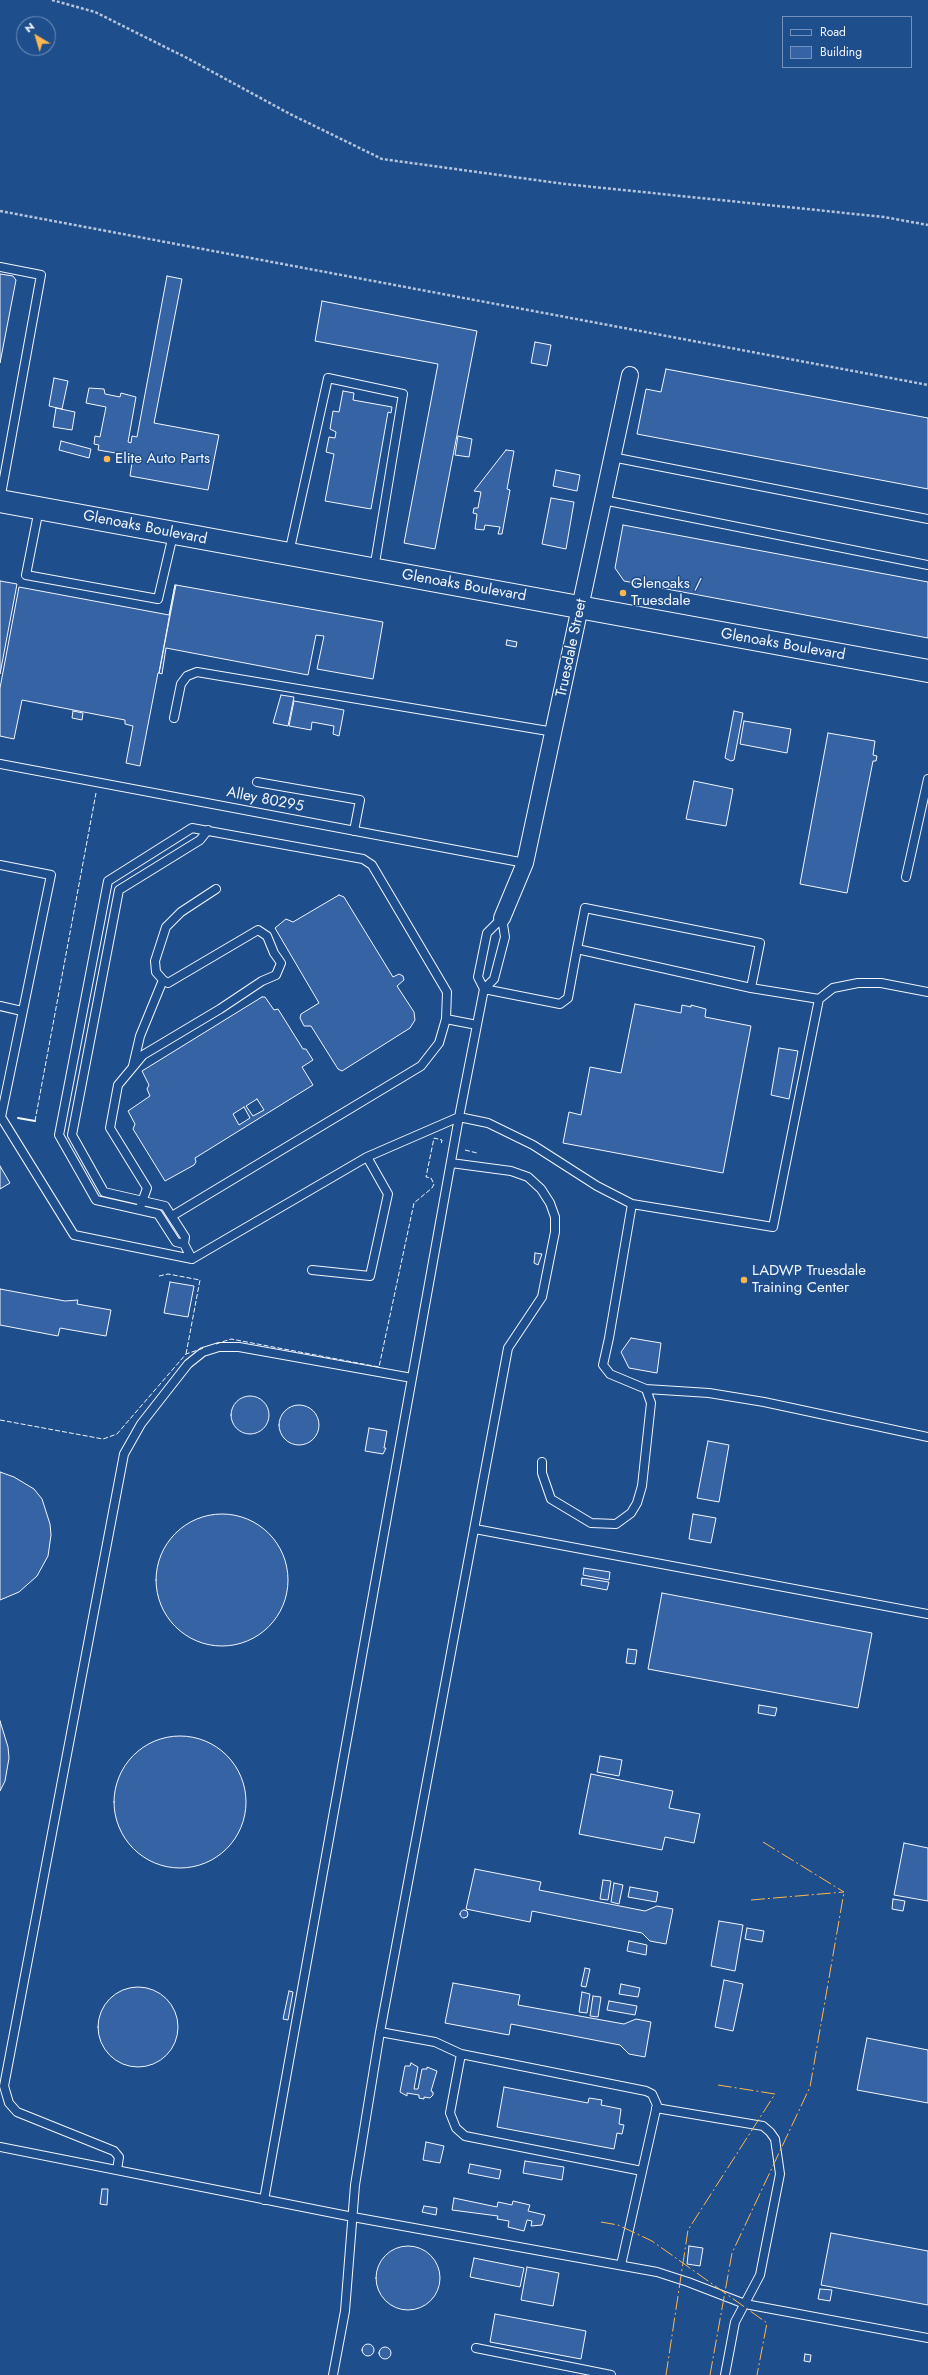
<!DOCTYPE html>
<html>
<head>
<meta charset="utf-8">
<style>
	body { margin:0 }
	#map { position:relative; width:928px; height:2375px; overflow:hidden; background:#1f4e8c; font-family:Jost,sans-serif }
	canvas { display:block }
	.legend { position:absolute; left:782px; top:16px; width:130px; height:52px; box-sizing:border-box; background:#1f4e8c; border:1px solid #7391ba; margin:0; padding:5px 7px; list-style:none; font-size:12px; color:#f2f6ff }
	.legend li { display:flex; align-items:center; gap:8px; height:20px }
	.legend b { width:20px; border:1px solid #7391ba }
	.north { position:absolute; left:16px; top:16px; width:40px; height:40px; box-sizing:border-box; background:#1f4e8c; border:1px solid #7391ba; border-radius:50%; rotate:322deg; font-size:11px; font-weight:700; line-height:16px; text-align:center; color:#f2f6ff }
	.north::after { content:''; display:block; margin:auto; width:14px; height:18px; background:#ffb74d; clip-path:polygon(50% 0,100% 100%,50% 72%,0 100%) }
</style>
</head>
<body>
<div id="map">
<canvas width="928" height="2375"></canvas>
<ul class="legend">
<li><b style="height:5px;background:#1f4e8c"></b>Road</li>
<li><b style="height:11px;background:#3563a3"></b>Building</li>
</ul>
<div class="north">N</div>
</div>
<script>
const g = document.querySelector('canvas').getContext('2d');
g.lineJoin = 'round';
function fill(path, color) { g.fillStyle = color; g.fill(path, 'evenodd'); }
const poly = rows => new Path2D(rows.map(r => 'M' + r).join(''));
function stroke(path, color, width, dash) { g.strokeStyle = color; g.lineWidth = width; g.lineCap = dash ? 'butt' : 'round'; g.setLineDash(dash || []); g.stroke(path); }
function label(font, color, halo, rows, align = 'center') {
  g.font = font + ' Jost,sans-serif'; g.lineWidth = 3; g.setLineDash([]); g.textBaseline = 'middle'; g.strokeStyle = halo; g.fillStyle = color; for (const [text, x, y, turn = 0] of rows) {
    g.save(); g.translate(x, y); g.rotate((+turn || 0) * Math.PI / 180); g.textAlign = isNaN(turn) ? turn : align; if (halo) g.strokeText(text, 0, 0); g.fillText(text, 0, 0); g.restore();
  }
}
const building = poly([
	[0,274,13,276,16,280,0,363,0,274],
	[167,276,182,279,154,423,219,435,208,490,130,476,133,456,98,450,99,445,94,444,95,436,100,437,106,407,86,403,89,388,104,389,105,394,120,397,121,393,136,397,128,442,131,443,132,436,137,437,167,276],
	[322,301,477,331,435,549,404,543,438,364,315,341,322,301],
	[535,342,551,345,547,366,531,363,535,342],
	[666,369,928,418,928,489,637,434,646,389,661,392,666,369],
	[54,378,68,381,62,409,49,406,54,378],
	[343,391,354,393,353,400,392,407,391,413,388,412,371,509,325,501,334,454,326,452,329,437,335,438,336,432,330,429,333,411,339,412,343,391],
	[56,408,75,412,72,430,53,427,56,408],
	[458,436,472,439,469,457,455,455,458,436],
	[61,441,91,449,89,458,59,450,61,441],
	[506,450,514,451,507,489,510,490,502,534,498,534,500,527,485,525,484,530,475,529,477,514,473,513,474,508,478,508,481,492,474,491,506,450],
	[556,470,580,475,577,491,553,486,556,470],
	[551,498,574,502,566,549,542,544,551,498],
	[623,525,928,582,928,638,624,581,615,568,623,525],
	[0,581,17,584,0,674,0,581],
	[175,585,159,673,158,673,140,766,126,763,133,726,125,724,125,720,22,700,14,739,0,736,0,688,19,587,169,615,175,585],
	[176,585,383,622,373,679,317,669,324,636,316,635,308,675,166,648,162,674,159,673,176,585],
	[507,640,517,642,516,647,506,645,507,640],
	[281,695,294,697,288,726,273,723,281,695],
	[294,701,344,710,339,736,333,734,334,726,312,722,311,730,289,726,294,701],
	[73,711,83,713,82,720,72,718,73,711],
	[734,711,743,713,734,760,731,761,725,758,734,711],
	[744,721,791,729,787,753,740,744,744,721],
	[828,733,875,741,873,755,877,756,876,761,873,761,847,893,800,884,828,733],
	[694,781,733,789,726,826,686,819,694,781],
	[339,895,344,897,393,977,399,974,403,976,404,980,397,986,414,1012,415,1020,410,1028,342,1071,338,1069,311,1026,304,1026,300,1018,301,1014,319,1003,275,928,286,919,293,922,339,895],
	[262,997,265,997,274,1010,278,1009,303,1049,306,1049,313,1060,302,1067,313,1085,195,1158,196,1162,194,1165,165,1181,133,1129,135,1124,128,1111,150,1096,147,1089,149,1085,142,1071,262,997],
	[257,1099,264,1110,253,1116,246,1106,257,1099],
	[244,1107,250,1118,239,1125,233,1114,244,1107],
	[635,1004,681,1013,682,1005,691,1007,691,1005,706,1009,705,1017,751,1026,723,1173,563,1143,569,1112,581,1115,590,1067,621,1073,635,1004],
	[779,1048,798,1051,789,1099,771,1095,779,1048],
	[0,1166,10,1183,0,1189,0,1166],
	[535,1253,542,1254,538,1265,534,1263,535,1253],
	[170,1282,194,1286,188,1317,164,1313,170,1282],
	[0,1289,65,1301,78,1300,77,1304,111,1310,106,1336,60,1328,58,1336,0,1325,0,1289],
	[631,1338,661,1343,657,1373,629,1368,621,1352,631,1338],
	'231 1415a19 19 0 1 1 38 0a19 19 0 1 1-38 0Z',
	'279 1425a20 20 0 1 1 40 0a20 20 0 1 1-40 0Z',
	[369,1428,387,1431,384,1448,386,1448,383,1454,365,1451,369,1428],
	[708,1441,729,1445,719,1502,697,1498,708,1441],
	[0,1472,14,1477,34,1489,42,1499,50,1524,51,1535,48,1556,37,1576,19,1592,0,1600,0,1472],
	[693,1514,716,1518,711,1543,689,1539,693,1514],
	'156 1580a66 66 0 1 1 132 0a66 66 0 1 1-132 0Z',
	[584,1568,610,1572,609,1580,583,1575,584,1568],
	[582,1578,609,1582,607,1590,581,1585,582,1578],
	[662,1593,872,1633,858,1708,648,1669,662,1593],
	[628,1649,637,1650,635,1664,626,1663,628,1649],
	[759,1705,777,1708,775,1716,758,1713,759,1705],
	[0,1721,8,1747,9,1758,5,1781,0,1791,0,1721],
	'114 1802a66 66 0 1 1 132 0a66 66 0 1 1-132 0Z',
	[600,1756,622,1760,619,1776,597,1772,600,1756],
	[591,1774,673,1791,669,1808,700,1814,694,1843,665,1837,662,1850,579,1834,591,1774],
	[904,1843,928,1848,928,1901,894,1895,904,1843],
	[475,1869,541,1882,539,1890,645,1911,657,1906,673,1909,666,1944,650,1941,642,1933,532,1911,530,1922,466,1909,475,1869],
	[603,1880,611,1881,608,1900,600,1899,603,1880],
	[614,1883,623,1885,619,1904,611,1902,614,1883],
	[630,1887,658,1892,656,1902,628,1897,630,1887],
	[893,1899,905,1901,903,1911,892,1909,893,1899],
	'460 1914a4 4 0 1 1 8 0a4 4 0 1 1-8 0Z',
	[719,1921,743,1925,735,1971,711,1966,719,1921],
	[747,1928,764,1931,762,1942,745,1939,747,1928],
	[629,1941,647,1945,646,1955,627,1951,629,1941],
	[585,1968,590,1969,586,1987,581,1986,585,1968],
	[724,1980,743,1984,733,2031,715,2027,724,1980],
	[453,1983,520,1995,518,2005,624,2024,636,2019,651,2022,645,2057,629,2054,620,2045,511,2024,509,2035,445,2023,453,1983],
	[621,1984,640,1988,638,1997,619,1994,621,1984],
	'98 2027a40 40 0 1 1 80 0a40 40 0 1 1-80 0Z',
	[289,1991,293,1992,288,2020,283,2019,289,1991],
	[582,1992,590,1994,587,2013,579,2012,582,1992],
	[593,1996,601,1997,598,2017,590,2016,593,1996],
	[609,2001,637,2006,635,2015,607,2010,609,2001],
	[867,2038,928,2050,928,2103,857,2090,867,2038],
	[411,2063,418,2067,414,2089,418,2089,422,2069,427,2069,427,2067,437,2071,431,2091,433,2092,433,2095,430,2098,424,2097,424,2099,419,2098,419,2095,407,2093,407,2096,400,2092,405,2066,410,2066,411,2063],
	[504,2087,588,2103,589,2098,602,2100,601,2105,621,2109,619,2124,624,2125,622,2134,617,2133,614,2149,497,2127,504,2087],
	[426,2142,444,2146,440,2163,423,2160,426,2142],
	[525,2161,564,2167,562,2180,523,2173,525,2161],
	[470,2164,501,2170,499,2179,468,2173,470,2164],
	[102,2189,108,2189,107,2205,100,2204,102,2189],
	[454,2198,497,2207,498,2202,512,2205,513,2201,530,2205,528,2211,545,2215,542,2225,531,2226,532,2221,527,2220,524,2231,508,2227,509,2221,497,2219,498,2216,452,2210,454,2198],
	[424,2206,437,2208,436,2215,422,2212,424,2206],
	[831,2233,928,2251,928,2305,821,2285,831,2233],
	'376 2278a32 32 0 1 1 64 0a32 32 0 1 1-64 0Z',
	[689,2246,703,2248,700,2266,687,2264,689,2246],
	[474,2258,524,2268,520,2287,470,2277,474,2258],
	[527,2267,559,2273,553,2306,521,2300,527,2267],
	[820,2289,832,2290,830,2301,818,2299,820,2289],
	[495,2314,586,2331,581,2359,490,2342,495,2314],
	'362 2350a6 6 0 1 1 12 0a6 6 0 1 1-12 0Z',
	'379 2353a6 6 0 1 1 12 0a6 6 0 1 1-12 0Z',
	[805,2354,811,2355,810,2362,804,2361,805,2354]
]);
fill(building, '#3563a3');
stroke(building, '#f2f6ff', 1);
const service = poly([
	[0,267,41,275,0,500],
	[612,457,928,519],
	[603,500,928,565],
	[39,509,26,575,158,599,173,535],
	[289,553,328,378,403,394,374,569],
	[174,718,181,684,187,676,197,672,554,732],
	[0,764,525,863],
	[257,782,360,800,354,831],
	[208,830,200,840,119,890,72,1135,104,1192,165,1206,185,1237,184,1244,192,1259,367,1157,459,1117,488,1123,533,1145,597,1186,632,1204,773,1227,819,999,751,988],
	[0,865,51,875,1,1117,74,1235,192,1259],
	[906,877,928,779],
	[484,989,560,1004,568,998,577,949,585,908,760,943,751,988,577,949],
	[484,989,478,977,487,933,502,918],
	[819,999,833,988,858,983,881,983,928,992],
	[0,1006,22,1011],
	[133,1066,140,1036,163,980],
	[141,1205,147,1188,110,1128,118,1085,143,1055,220,1009,262,981,276,975,281,963,274,953,267,936,258,930,168,983,163,980,156,972,155,961,166,927,181,912,216,889],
	[172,1216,421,1066,439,1043,446,1019],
	[184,1244,176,1242,158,1214,96,1200,59,1135,108,881,192,828,363,859,372,865,447,992,446,1019,477,1025],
	[312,1270,370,1276,388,1194,367,1157],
	[646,1389,709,1393,764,1402,928,1437],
	[542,1462,542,1473,551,1499,591,1523,616,1524,631,1513,637,1503,642,1486,651,1403,646,1389,610,1374,603,1365,609,1338,632,1204],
	[475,1529,928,1614],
	[380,2032,435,2042,461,2054,646,2091,652,2094,657,2105,621,2265],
	[461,2054,450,2113,456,2128,465,2136,642,2171],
	[656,2108,763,2126,770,2132,775,2139,780,2174,760,2275,735,2322,725,2375],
	[0,2147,353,2217,657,2272,688,2282,745,2304,928,2338],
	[117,2170,119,2157,114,2151,17,2112,9,2103,4,2086,124,1454,141,1424,188,1364,203,1352,219,1347,239,1347,412,1378],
	[264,2200,459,1117,484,989,494,979,505,937,502,918],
	[476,2348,611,2375],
	[333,2375,345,2311,355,2185,380,2032,508,1348,542,1297,555,1232,555,1217,550,1203,541,1189,528,1177,511,1171,451,1163]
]);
const minor = poly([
	[502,918,525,863,630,375]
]);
const secondary = poly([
	[0,501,928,671]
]);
stroke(service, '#f2f6ff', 10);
stroke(minor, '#f2f6ff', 18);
stroke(secondary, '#f2f6ff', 24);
stroke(poly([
	[52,0,95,12,187,58,290,114,382,159,565,184,884,217,928,225],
	[0,211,928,385]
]), '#b3c4dc', 2.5, [3, 2]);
stroke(service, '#1f4e8c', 8);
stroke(minor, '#1f4e8c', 16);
stroke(secondary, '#1f4e8c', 22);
stroke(poly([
	[35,1121,96,793],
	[465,1150,477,1153],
	[159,1276,168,1274,200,1280,186,1354],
	[216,1344,231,1339,379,1367,414,1203,432,1188,434,1184,431,1178,426,1177,434,1138,442,1140,441,1145],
	[0,1420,103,1439,117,1434,186,1354,204,1348]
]), '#f2f6ff', 1, [5, 2]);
stroke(poly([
	[18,1118,35,1121]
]), '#f2f6ff', 2);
stroke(poly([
	[763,1842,844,1892],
	[751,1900,844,1892],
	[601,2222,618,2225,652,2241,767,2323,757,2375],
	[666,2375,688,2230,775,2094,718,2085],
	[710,2375,732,2253,810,2087,844,1892]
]), '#ffb74d', 1, [14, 3, 2, 3]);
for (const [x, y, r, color] of [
	[107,459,4,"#ffb74d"],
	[623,593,4,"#ffb74d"],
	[744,1280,4,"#ffb74d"]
]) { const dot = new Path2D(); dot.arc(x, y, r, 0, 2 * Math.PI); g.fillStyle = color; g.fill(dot); stroke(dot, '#1f4e8c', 1.5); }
label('15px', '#f2f6ff', '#1f4e8c', [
	["Elite Auto Parts",115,459],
	["Glenoaks /",631,584],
	["Truesdale",631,601],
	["LADWP Truesdale",752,1271],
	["Training Center",752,1288]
], 'left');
label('15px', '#f2f6ff', '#1f4e8c', [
	["Glenoaks Boulevard",145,528,11],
	["Glenoaks Boulevard",464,586,10],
	["Glenoaks Boulevard",783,645,10],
	["Truesdale Street",572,648,-78],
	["Alley 80295",265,800,11]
]);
</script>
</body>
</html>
